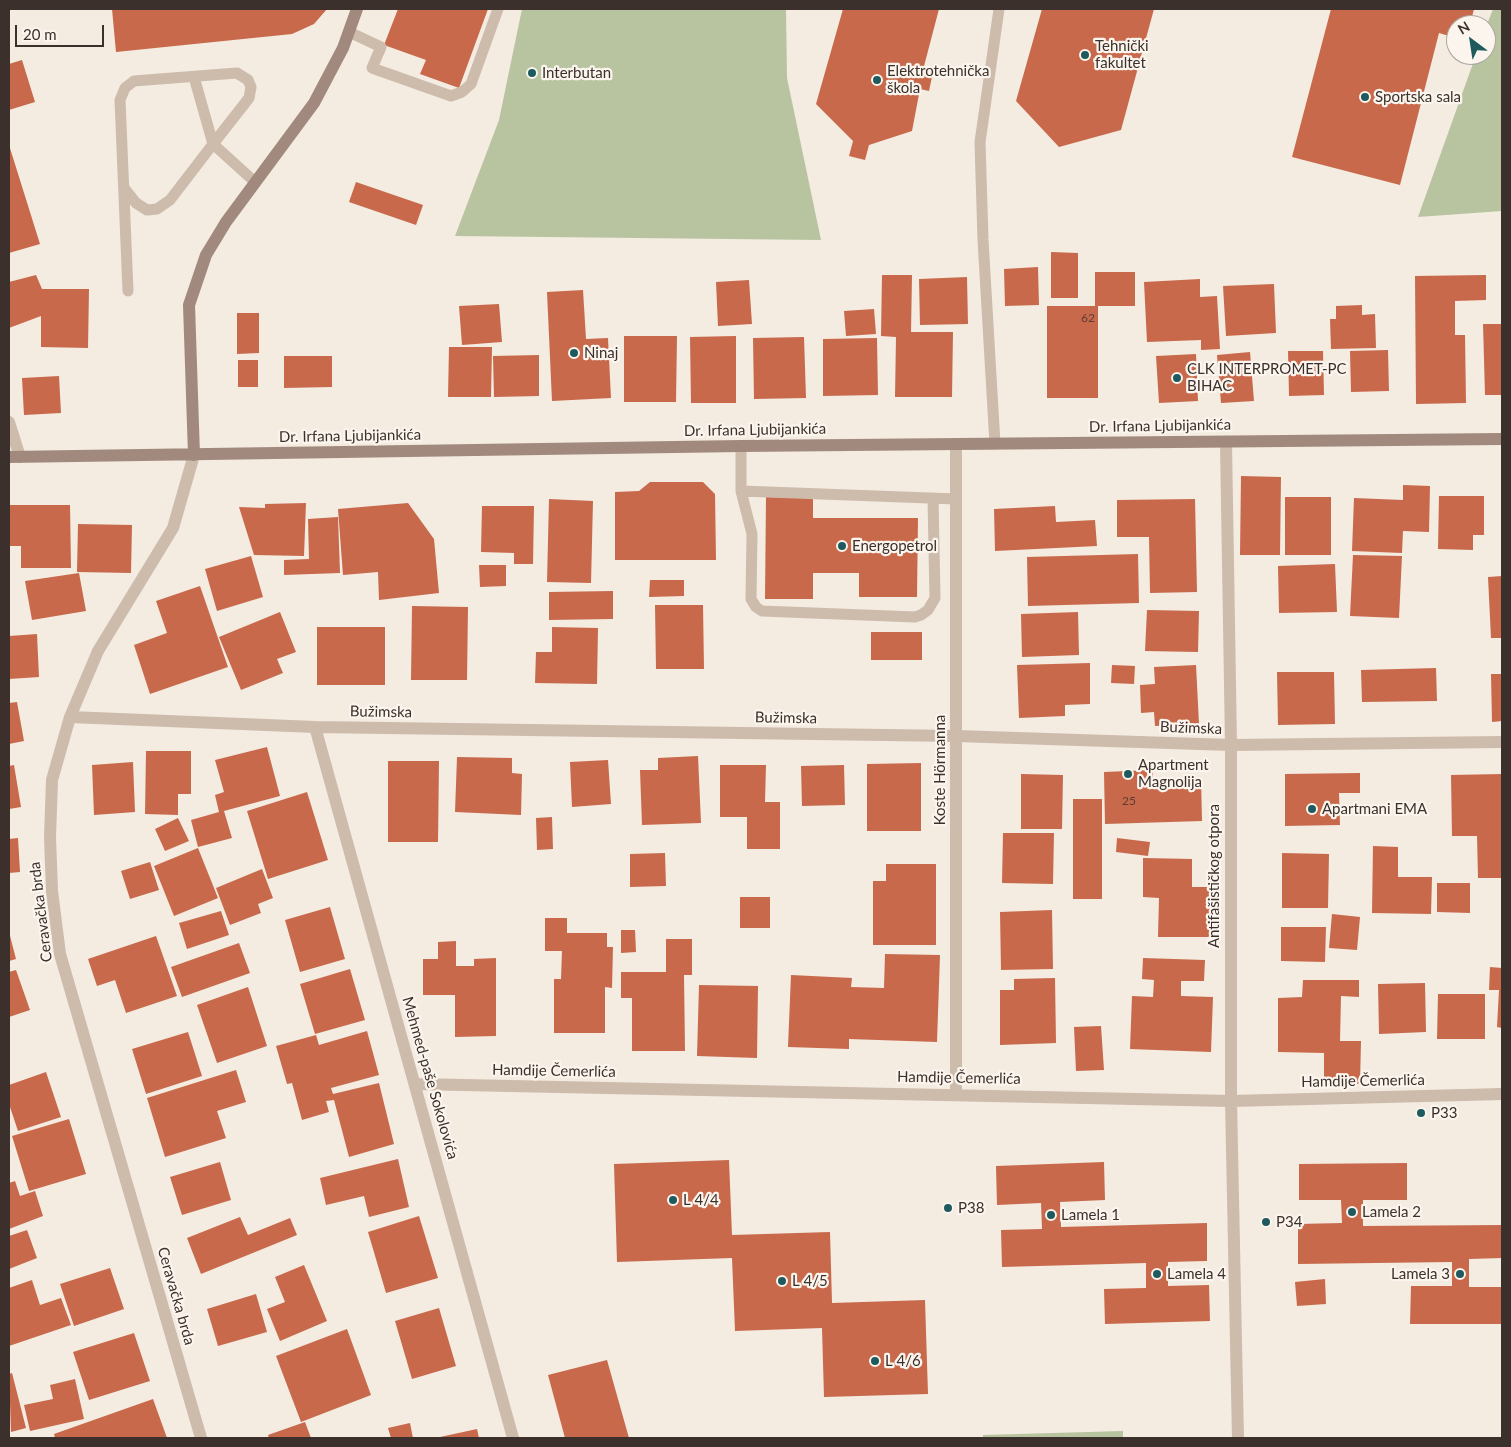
<!DOCTYPE html>
<html>
<head>
<meta charset="utf-8">
<style>
	body { margin:0 }
	#map { position:relative; width:1511px; height:1447px; overflow:hidden; background:#f4ebe1; font-family:Lato,sans-serif }
	canvas { display:block }
	.frame { position:absolute; inset:0; border:10px solid #3b302b; pointer-events:none }
	.north { position:absolute; left:1446px; top:15px; width:50px; height:50px; box-sizing:border-box; background:#fbf5ee; border:1px solid #aea6a0; border-radius:50%; rotate:329deg; font-size:14px; font-weight:700; line-height:20px; text-align:center; color:#3b302b }
	.north::after { content:''; display:block; margin:auto; width:18px; height:22px; background:#1f5a5e; clip-path:polygon(50% 0,100% 100%,50% 72%,0 100%) }
	.scale { position:absolute; left:15px; top:25px; width:89px; height:22px; box-sizing:border-box; border:2px solid #3b302b; border-top:0; padding-left:6px; font-size:15px; line-height:18px; white-space:nowrap; color:#3b302b; -webkit-text-stroke:4px #fbf5ee; paint-order:stroke }
</style>
</head>
<body>
<div id="map">
<canvas width="1511" height="1447"></canvas>
<div class="frame"></div>
<div class="north">N</div>
<div class="scale">20 m</div>
</div>
<script>
const g = document.querySelector('canvas').getContext('2d');
g.lineJoin = 'round';
function fill(path, color) { g.fillStyle = color; g.fill(path, 'evenodd'); }
const poly = rows => new Path2D(rows.map(r => 'M' + r).join(''));
function stroke(path, color, width, dash) { g.strokeStyle = color; g.lineWidth = width; g.lineCap = dash ? 'butt' : 'round'; g.setLineDash(dash || []); g.stroke(path); }
function label(font, color, halo, rows, align = 'center') {
  g.font = font + ' Lato,sans-serif'; g.lineWidth = 4.5; g.setLineDash([]); g.textBaseline = 'middle'; g.strokeStyle = halo; g.fillStyle = color; for (const [text, x, y, turn = 0] of rows) {
    g.save(); g.translate(x, y); g.rotate((+turn || 0) * Math.PI / 180); g.textAlign = isNaN(turn) ? turn : align; if (halo) g.strokeText(text, 0, 0); g.fillText(text, 0, 0); g.restore();
  }
}
fill(poly([
	[522,9,786,9,787,78,821,240,455,236,499,120],
	[1493,9,1502,9,1502,211,1418,217,1476,55,1486,55,1486,27],
	[1123,1431,1123,1438,983,1438,983,1435]
]), '#b8c4a0');
fill(poly([
	[112,9,327,9,314,24,292,34,116,52],
	[398,9,488,9,459,88,420,74,426,60,384,45],
	[843,9,939,9,923,70,933,72,929,91,920,89,912,131,869,145,865,160,849,156,853,141,816,104],
	[1042,9,1154,9,1121,130,1059,147,1016,101],
	[1331,9,1474,9,1470,25,1456,25,1456,38,1439,33,1400,185,1292,157],
	[22,60,35,102,9,110,9,64],
	[9,145,40,244,9,253],
	[356,182,423,205,416,225,349,202],
	[1051,252,1078,253,1078,298,1051,298],
	[1038,267,1039,305,1005,306,1004,269],
	[1095,272,1135,272,1135,306,1098,306,1098,398,1047,398,1047,306,1095,306],
	[36,275,42,289,89,289,88,348,41,347,41,316,9,328,9,282],
	[882,275,912,275,911,332,953,332,952,397,895,397,896,337,881,336],
	[1486,275,1486,300,1455,301,1455,335,1465,335,1466,403,1416,404,1415,276],
	[967,277,968,324,920,325,919,279],
	[1200,279,1200,297,1217,296,1220,349,1201,350,1201,340,1147,342,1144,282],
	[749,280,752,324,718,326,716,282],
	[1274,284,1276,333,1226,336,1223,286],
	[583,290,586,339,608,338,611,398,552,401,547,292],
	[499,304,502,342,462,345,459,306],
	[1362,305,1362,315,1375,314,1376,348,1331,349,1330,319,1336,319,1336,306],
	[874,309,876,334,846,336,844,311],
	[237,313,259,313,259,353,237,354],
	[1483,324,1502,324,1502,395,1485,395],
	[624,336,677,336,676,402,624,402],
	[736,336,736,403,691,403,690,337],
	[804,337,806,398,754,399,753,338],
	[877,338,878,395,823,396,823,339],
	[449,347,492,347,491,397,448,397],
	[1388,350,1389,391,1351,392,1350,351],
	[1288,351,1323,351,1324,395,1289,396],
	[1250,352,1254,401,1221,403,1217,355],
	[1196,354,1198,401,1159,403,1156,356],
	[539,355,539,396,494,397,493,356],
	[284,356,332,356,332,387,284,388],
	[238,360,258,360,258,387,238,387],
	[59,376,61,413,24,415,22,378],
	[1241,476,1281,477,1280,555,1240,555],
	[650,482,703,482,715,494,716,560,615,560,615,492,639,491],
	[1403,485,1430,486,1429,532,1403,531,1402,553,1352,551,1354,498,1403,500],
	[1439,496,1484,496,1484,535,1473,535,1473,550,1438,549],
	[766,497,813,498,813,518,918,518,917,597,859,597,859,573,813,573,813,599,765,599],
	[1285,497,1331,497,1331,555,1285,555],
	[549,499,593,501,591,583,547,582],
	[1195,499,1197,592,1150,593,1149,537,1117,537,1117,500],
	[306,503,304,556,254,555,239,507,265,508,265,504],
	[408,503,434,539,439,593,379,600,378,572,343,575,338,509],
	[9,505,70,505,71,568,21,568,21,546,9,546],
	[482,506,534,506,533,564,514,564,514,553,481,552],
	[1055,506,1056,522,1095,520,1097,546,995,551,994,509],
	[338,517,340,573,284,575,284,560,309,559,308,519],
	[78,524,132,525,131,573,77,572],
	[1138,554,1139,603,1028,606,1027,557],
	[1353,555,1402,556,1399,618,1350,616],
	[251,556,263,597,217,611,205,569],
	[1335,564,1337,612,1279,613,1278,566],
	[479,565,506,565,506,586,480,587],
	[79,573,86,611,32,620,25,581],
	[1502,576,1502,638,1491,638,1488,577],
	[650,580,684,580,684,596,649,597],
	[200,586,228,667,150,694,134,645,167,633,156,601],
	[613,591,613,619,549,620,549,592],
	[655,605,703,605,704,669,656,669],
	[412,606,468,607,467,680,411,680],
	[1147,610,1199,611,1198,652,1145,651],
	[280,612,296,652,277,659,283,673,241,690,219,637],
	[1078,612,1079,655,1022,657,1021,614],
	[317,627,385,627,385,685,317,685],
	[552,627,598,628,597,684,535,683,536,652,552,652],
	[871,632,922,632,922,660,871,660],
	[37,634,39,677,9,679,9,636],
	[1090,663,1090,704,1065,705,1065,716,1019,718,1017,665],
	[1112,665,1135,666,1134,684,1111,683],
	[1196,665,1199,724,1155,726,1154,712,1141,713,1140,685,1155,684,1154,667],
	[1436,668,1437,701,1362,702,1361,670],
	[1277,672,1334,672,1335,724,1278,725],
	[1491,674,1502,674,1502,721,1492,722],
	[17,702,24,741,9,744,9,703],
	[267,747,280,796,224,811,232,838,198,847,191,820,219,812,215,795,224,792,215,760],
	[146,751,191,751,191,794,178,794,178,815,145,814],
	[698,756,701,823,642,825,640,770,658,770,658,758],
	[457,757,512,758,512,773,522,774,521,815,455,812],
	[608,760,611,804,572,807,570,762],
	[388,761,439,761,438,842,388,842],
	[133,762,135,812,94,815,92,765],
	[921,763,921,831,867,831,867,764],
	[14,765,21,807,9,809,9,766],
	[720,765,766,765,765,802,780,802,780,849,747,849,747,817,720,817],
	[844,765,845,805,802,806,801,766],
	[1153,770,1153,779,1201,778,1202,821,1105,824,1104,772],
	[1360,773,1360,793,1339,793,1340,825,1285,826,1285,774],
	[1021,774,1063,775,1062,829,1021,829],
	[1502,774,1502,878,1478,878,1477,836,1452,836,1451,775],
	[307,792,328,860,268,879,247,811],
	[1073,799,1102,799,1102,899,1073,899],
	[552,817,553,849,537,850,536,818],
	[178,818,189,841,165,851,155,829],
	[1003,833,1054,833,1053,884,1002,883],
	[18,838,20,872,9,873,9,839],
	[1117,838,1150,842,1148,856,1116,852],
	[1373,846,1398,847,1398,877,1432,877,1431,914,1372,913],
	[198,848,218,898,174,916,154,866],
	[665,853,666,886,630,887,630,854],
	[1282,853,1329,854,1328,908,1282,908],
	[1143,858,1192,859,1192,887,1212,887,1212,937,1158,937,1159,898,1143,897],
	[150,862,159,890,130,899,121,871],
	[886,864,936,864,936,945,873,945,873,881,886,881],
	[262,869,273,898,258,904,261,913,230,925,216,888],
	[1437,883,1470,883,1470,913,1437,912],
	[740,897,770,897,770,928,740,928],
	[330,907,345,959,300,972,285,920],
	[1052,910,1053,969,1001,970,1000,912],
	[221,911,229,935,187,949,179,923],
	[1332,914,1360,917,1357,950,1329,948],
	[545,918,567,918,567,933,607,933,607,947,613,947,612,988,605,987,605,1033,554,1033,554,979,561,979,562,951,545,951],
	[1281,927,1326,927,1325,962,1281,961],
	[621,930,635,930,636,952,621,953],
	[9,932,16,959,9,961],
	[156,936,177,996,126,1013,115,980,97,986,88,959],
	[666,939,692,939,692,975,684,975,685,1051,632,1051,632,998,621,998,621,972,666,972],
	[456,941,456,966,474,966,474,959,496,958,496,1036,455,1037,455,995,423,995,423,959,438,959,438,942],
	[239,943,250,973,182,997,171,967],
	[885,954,940,955,937,1042,849,1039,849,1049,788,1047,791,975,852,978,851,987,884,988],
	[1143,958,1205,960,1204,981,1181,981,1181,996,1213,997,1211,1052,1130,1049,1132,996,1153,997,1154,980,1142,979],
	[1490,967,1502,968,1502,1028,1497,1027,1499,990,1489,990],
	[350,969,365,1020,315,1034,300,984],
	[16,970,30,1010,9,1017,9,972],
	[1055,978,1056,1043,1000,1045,1000,990,1014,990,1014,979],
	[1303,980,1359,980,1359,997,1341,996,1340,1041,1361,1041,1360,1084,1324,1083,1324,1053,1278,1052,1278,998,1302,997],
	[1425,983,1426,1032,1379,1034,1378,984],
	[699,985,758,986,757,1058,697,1056],
	[248,987,267,1046,217,1063,197,1005],
	[1438,994,1485,994,1485,1039,1437,1039],
	[1101,1026,1104,1070,1076,1071,1074,1027],
	[367,1031,379,1075,331,1088,333,1094,379,1083,394,1144,349,1157,334,1100,326,1101,329,1112,302,1120,292,1083,287,1084,276,1046,316,1035,319,1045],
	[188,1032,202,1076,146,1094,132,1049],
	[236,1070,246,1102,217,1111,226,1138,165,1157,147,1098],
	[46,1072,61,1117,18,1131,9,1104,9,1085],
	[69,1119,86,1174,29,1191,12,1136],
	[398,1159,409,1207,369,1217,364,1196,326,1205,320,1178],
	[729,1160,732,1235,830,1232,832,1303,925,1300,928,1394,824,1397,822,1328,735,1331,732,1258,617,1262,614,1164],
	[220,1162,231,1200,182,1215,170,1177],
	[1104,1162,1105,1200,1060,1202,1061,1227,1207,1223,1207,1261,1168,1262,1168,1286,1209,1285,1210,1321,1105,1324,1104,1289,1146,1288,1146,1263,1002,1267,1001,1230,1042,1229,1041,1203,997,1205,996,1166],
	[1407,1163,1407,1200,1363,1200,1363,1226,1502,1225,1502,1258,1469,1259,1469,1287,1502,1287,1502,1324,1410,1324,1411,1286,1452,1286,1452,1262,1298,1264,1298,1224,1342,1223,1341,1200,1299,1200,1299,1164],
	[15,1181,20,1196,35,1191,43,1216,9,1229,9,1183],
	[419,1216,438,1278,386,1293,368,1232],
	[240,1217,248,1235,290,1218,297,1235,201,1274,187,1238],
	[27,1230,37,1258,9,1269,9,1236],
	[304,1265,327,1321,280,1341,267,1309,285,1302,275,1277],
	[110,1268,124,1309,74,1326,60,1284],
	[1325,1279,1326,1304,1297,1306,1295,1282],
	[32,1280,40,1305,61,1298,71,1325,9,1346,9,1288],
	[256,1294,267,1332,218,1346,207,1309],
	[439,1308,456,1366,412,1379,395,1321],
	[347,1329,371,1395,301,1422,276,1356],
	[134,1333,150,1381,89,1400,73,1352],
	[607,1360,629,1438,565,1438,548,1375],
	[12,1373,26,1428,11,1432,9,1374],
	[75,1379,84,1419,30,1431,24,1405,53,1399,50,1385],
	[153,1399,167,1438,55,1438,54,1434],
	[305,1422,311,1438,269,1438,268,1435],
	[410,1423,413,1438,391,1438,388,1428],
	[477,1429,479,1438,440,1438,440,1437]
]), '#c8694b');
stroke(poly([
	[349,32,381,47,372,68,451,96,462,92,471,84,498,9],
	[124,188,136,203,147,210,157,209,170,200,213,144,194,77],
	[128,291,120,100,125,88,134,81,237,73,248,80,251,87,249,98,213,144,255,182],
	[995,444,983,240,980,142,999,9],
	[741,446,741,491,752,534,751,599,756,607,762,611,915,617,921,615,928,610,935,598,933,498],
	[741,491,956,499]
]), '#cdbbac', 11);
stroke(poly([
	[9,422,20,457],
	[1226,442,1231,745,1231,1101,1238,1438],
	[194,455,173,528,98,651,70,717,52,780,50,837,52,891,60,954,201,1438],
	[70,717,315,727,956,736,1231,745,1502,742],
	[315,727,513,1438],
	[415,1084,1231,1101,1502,1094],
	[956,1094,956,445]
]), '#cdbbac', 12);
stroke(poly([
	[194,455,189,305,206,255,226,222,314,103,343,48,357,9],
	[9,457,741,446,1502,439]
]), '#a18a7d', 12);
for (const [x, y, r, color] of [
	[1085,55,5,"#1f5a5e"],
	[532,73,5,"#1f5a5e"],
	[877,80,5,"#1f5a5e"],
	[1365,97,5,"#1f5a5e"],
	[574,353,5,"#1f5a5e"],
	[1177,378,5,"#1f5a5e"],
	[842,546,5,"#1f5a5e"],
	[1128,774,5,"#1f5a5e"],
	[1312,809,5,"#1f5a5e"],
	[1421,1113,5,"#1f5a5e"],
	[673,1200,5,"#1f5a5e"],
	[948,1208,5,"#1f5a5e"],
	[1352,1212,5,"#1f5a5e"],
	[1051,1215,5,"#1f5a5e"],
	[1266,1222,5,"#1f5a5e"],
	[1157,1274,5,"#1f5a5e"],
	[1460,1274,5,"#1f5a5e"],
	[782,1281,5,"#1f5a5e"],
	[875,1361,5,"#1f5a5e"]
]) { const dot = new Path2D(); dot.arc(x, y, r, 0, 2 * Math.PI); g.fillStyle = color; g.fill(dot); stroke(dot, '#fbf5ee', 2); }
label('12px', '#5e3e33', null, [
	["62",1088,318],
	["25",1129,801]
]);
label('15px', '#3b302b', '#fbf5ee', [
	["Tehnički",1095,46],
	["fakultet",1095,63],
	["Elektrotehnička",887,71],
	["škola",887,88],
	["Interbutan",542,73],
	["Sportska sala",1375,97],
	["Ninaj",584,353],
	["CLK INTERPROMET-PC",1187,369],
	["BIHAC",1187,386],
	["Energopetrol",852,546],
	["Apartment",1138,765],
	["Magnolija",1138,782],
	["Apartmani EMA",1322,809],
	["P33",1431,1113],
	["L 4/4",683,1200],
	["P38",958,1208],
	["Lamela 2",1362,1212],
	["Lamela 1",1061,1215],
	["P34",1276,1222],
	["Lamela 4",1167,1274],
	["Lamela 3",1450,1274,"right"],
	["L 4/5",792,1281],
	["L 4/6",885,1361]
], 'left');
label('15px', '#3b302b', '#fbf5ee', [
	["Dr. Irfana Ljubijankića",1160,426,-1],
	["Dr. Irfana Ljubijankića",755,430,-1],
	["Dr. Irfana Ljubijankića",350,436,-1],
	["Bužimska",381,712,1],
	["Bužimska",786,718,1],
	["Bužimska",1191,728,2],
	["Koste Hörmanna",940,770,-90],
	["Antifašističkog otpora",1214,876,-90],
	["Ceravačka brda",41,912,-97],
	["Hamdije Čemerlića",554,1071,1],
	["Mehmed-paše Sokolovića",430,1078,74],
	["Hamdije Čemerlića",959,1078,1],
	["Hamdije Čemerlića",1363,1081,-1],
	["Ceravačka brda",176,1296,74]
]);
</script>
</body>
</html>
